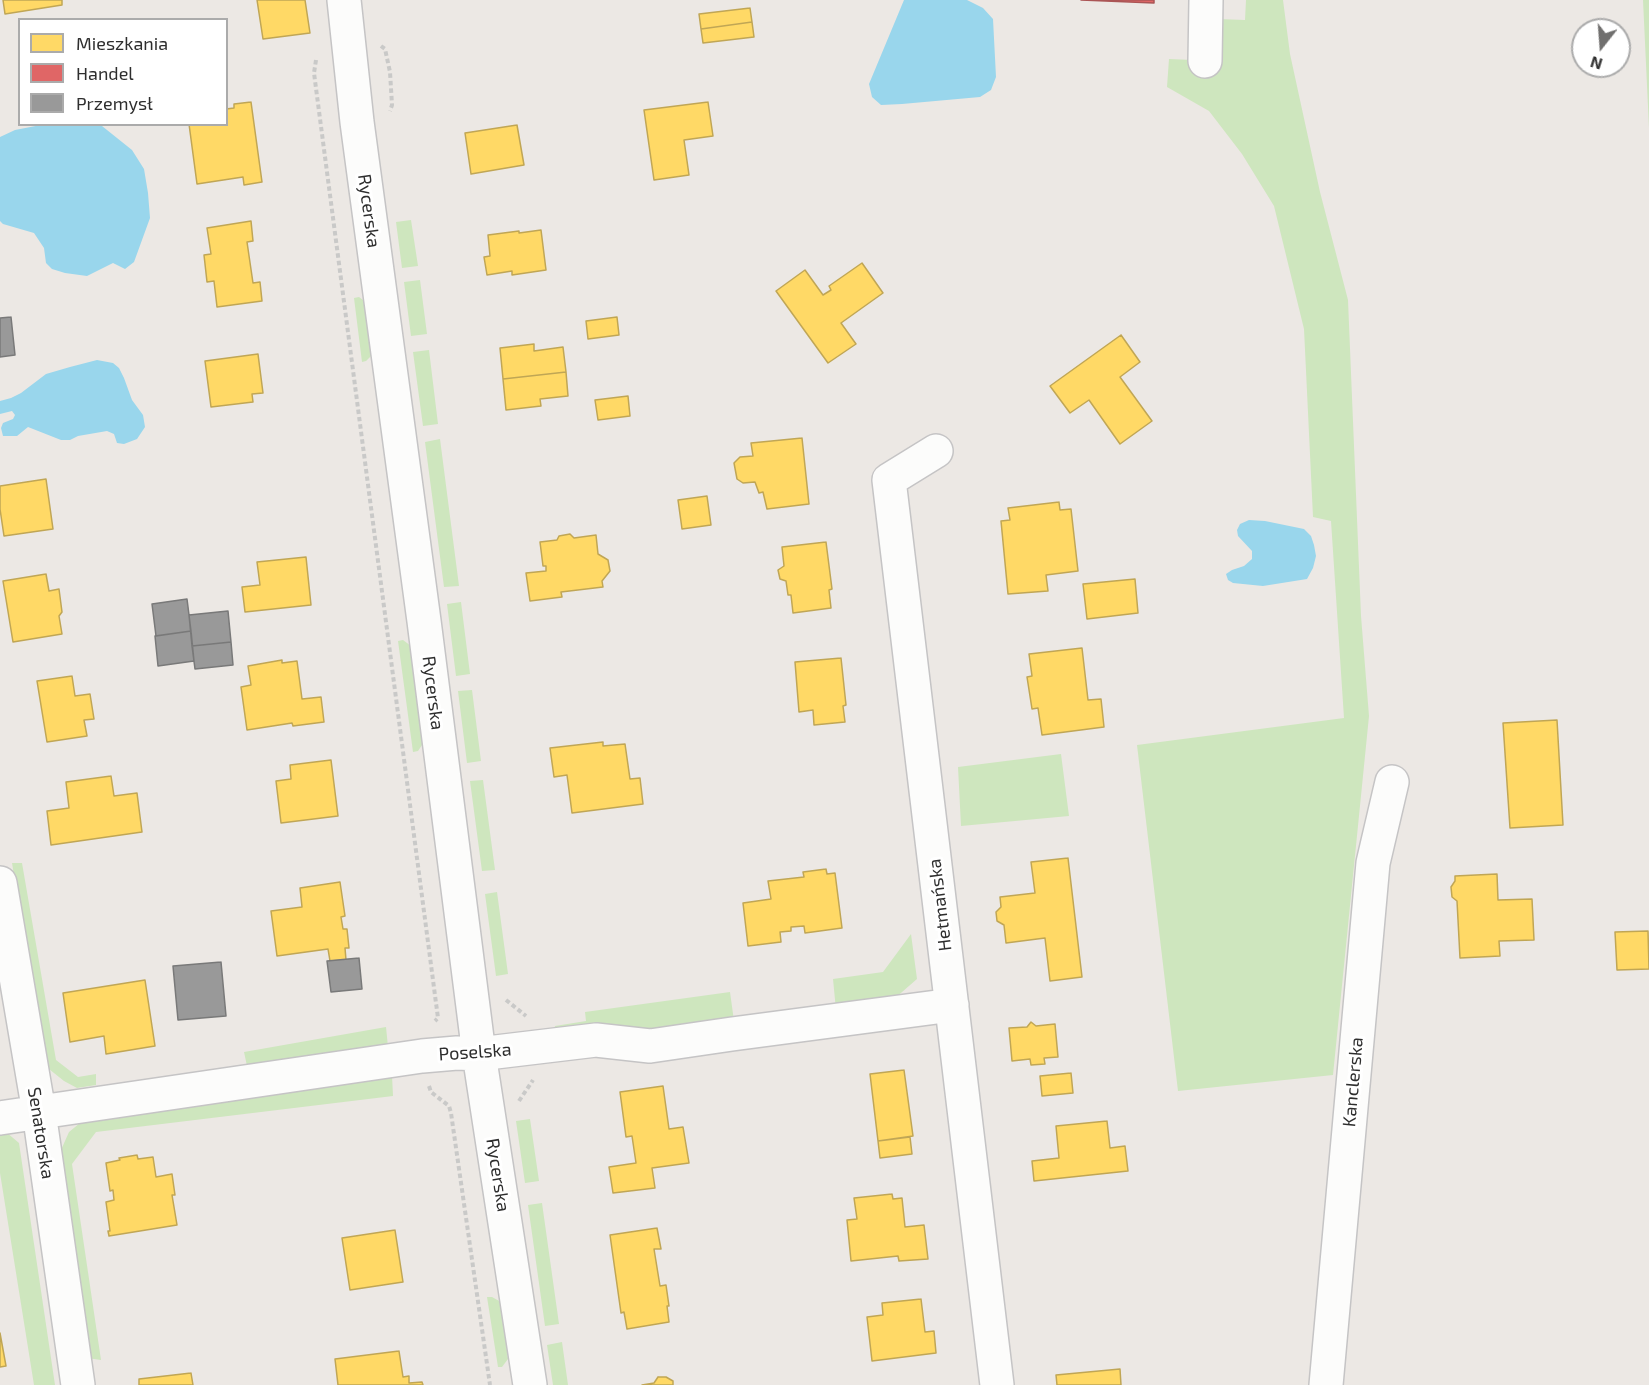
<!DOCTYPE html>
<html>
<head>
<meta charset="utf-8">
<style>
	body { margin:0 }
	#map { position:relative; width:1649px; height:1385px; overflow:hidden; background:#ece8e4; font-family:"Exo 2",sans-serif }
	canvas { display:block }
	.legend { position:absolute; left:18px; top:18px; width:210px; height:108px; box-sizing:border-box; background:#fff; border:2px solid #ababab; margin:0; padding:8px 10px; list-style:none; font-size:18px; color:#2e2e2e }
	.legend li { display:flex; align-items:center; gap:12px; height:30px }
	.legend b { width:30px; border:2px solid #ababab }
	.north { position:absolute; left:1571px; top:18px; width:60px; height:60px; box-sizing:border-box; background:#fff; border:2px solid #ababab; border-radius:50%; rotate:197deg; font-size:16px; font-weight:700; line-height:24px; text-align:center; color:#2e2e2e }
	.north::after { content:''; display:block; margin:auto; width:21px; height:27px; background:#706f6e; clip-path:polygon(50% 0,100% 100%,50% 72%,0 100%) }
</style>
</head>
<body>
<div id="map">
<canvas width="1649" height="1385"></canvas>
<ul class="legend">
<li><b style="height:16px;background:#ffd966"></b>Mieszkania</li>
<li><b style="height:16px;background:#e06666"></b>Handel</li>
<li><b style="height:16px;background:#999"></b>Przemysł</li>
</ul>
<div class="north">N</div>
</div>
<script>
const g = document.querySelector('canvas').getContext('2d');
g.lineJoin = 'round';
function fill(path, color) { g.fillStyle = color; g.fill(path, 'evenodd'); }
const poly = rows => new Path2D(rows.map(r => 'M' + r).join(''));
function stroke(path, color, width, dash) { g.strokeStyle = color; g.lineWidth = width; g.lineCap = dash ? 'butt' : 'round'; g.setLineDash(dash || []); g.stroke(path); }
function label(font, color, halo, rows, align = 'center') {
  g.font = font + ' "Exo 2",sans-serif'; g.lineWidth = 6; g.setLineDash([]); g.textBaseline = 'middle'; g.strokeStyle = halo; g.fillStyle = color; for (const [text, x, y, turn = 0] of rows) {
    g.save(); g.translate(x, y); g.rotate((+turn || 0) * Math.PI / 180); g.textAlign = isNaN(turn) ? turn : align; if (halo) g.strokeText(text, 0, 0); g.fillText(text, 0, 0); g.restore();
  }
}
fill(poly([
	[1246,0,1283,0,1290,54,1320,192,1348,300,1361,616,1369,716,1333,1075,1178,1091,1137,745,1344,718,1331,521,1313,517,1304,329,1274,206,1242,154,1209,111,1167,87,1169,59,1217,61,1218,19,1245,20],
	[1643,0,1649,0,1649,128],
	[411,220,418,266,402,268,396,222],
	[420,280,427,334,411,336,404,282],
	[359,297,367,303,373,354,366,361,362,362,354,298],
	[429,350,438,424,423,426,413,352],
	[440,439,459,586,444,587,425,442],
	[461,602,470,674,456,676,447,604],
	[403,640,411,646,424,742,418,751,413,752,398,641],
	[472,690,481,761,467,763,458,691],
	[1061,754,1069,816,961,826,958,767],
	[483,780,495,870,482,871,470,781],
	[12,863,22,863,56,1060,78,1077,96,1074,96,1085,77,1088,64,1081,49,1069,44,1056],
	[497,892,508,974,496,976,485,894],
	[911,934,917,979,894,999,836,1010,833,979,883,972],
	[730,992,734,1021,666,1030,554,1029,555,1026,586,1021,585,1012],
	[386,1027,388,1047,247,1066,244,1052],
	[392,1075,393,1096,96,1132,72,1164,101,1360,87,1358,59,1172,61,1150,69,1132,80,1123,95,1117],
	[530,1119,539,1181,525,1183,516,1121],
	[0,1132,6,1132,19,1143,55,1385,34,1385,0,1173],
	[542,1203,559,1324,545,1326,528,1205],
	[487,1297,492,1297,501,1302,508,1359,502,1367,498,1367],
	[562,1342,568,1385,553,1385,547,1345]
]), '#cee6be');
fill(poly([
	[904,0,967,0,983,8,993,19,996,77,991,90,980,97,902,104,881,105,872,97,869,84],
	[46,124,96,124,102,126,132,150,144,169,148,193,150,218,134,262,125,269,113,263,87,276,65,273,52,269,46,263,44,248,34,233,3,224,0,221,0,137,15,130],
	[97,360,113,363,119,368,124,378,132,400,143,415,145,427,137,439,124,444,117,443,114,434,107,431,78,436,70,440,61,440,28,427,17,436,3,436,1,428,3,423,13,419,15,415,12,411,0,414,0,401,11,398,21,393,46,374,70,367],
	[1249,520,1265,521,1304,529,1311,536,1314,545,1316,556,1313,568,1307,579,1263,586,1233,583,1228,580,1226,574,1232,570,1244,566,1252,559,1252,551,1238,536,1237,530,1240,524]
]), '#99d6ec');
const homes = poly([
	[3,0,62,0,62,5,5,14,3,0],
	[257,0,305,0,310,33,263,39,257,0],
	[750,8,752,22,701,29,699,14,750,8],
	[752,22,754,37,703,43,701,29,752,22],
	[251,102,262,182,244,185,243,177,197,184,189,124,226,124,226,109,234,108,234,104,251,102],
	[708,102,713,136,684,140,689,175,654,180,644,110,708,102],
	[517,125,524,165,471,174,465,133,517,125],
	[251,221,253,241,247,242,253,283,260,282,262,301,217,307,214,281,207,282,204,255,211,254,207,228,251,221],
	[541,230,546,270,512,275,512,271,487,275,484,257,490,256,488,235,519,231,519,233,541,230],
	[862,263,883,293,841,323,856,344,828,363,776,291,805,270,823,295,831,290,829,286,862,263],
	[617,317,619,335,588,339,586,321,617,317],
	[1121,335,1140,362,1120,377,1152,421,1120,444,1089,400,1070,413,1050,386,1121,335],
	[534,344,534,351,563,347,566,372,503,379,500,348,534,344],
	[258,354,263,393,252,394,253,402,211,407,205,361,258,354],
	[566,372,568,396,540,399,541,406,506,410,503,379,566,372],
	[628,396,630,416,598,420,595,400,628,396],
	[802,438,809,504,767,509,763,492,759,493,755,482,743,483,737,479,734,463,740,457,753,456,751,443,802,438],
	[46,479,53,529,4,536,0,509,0,486,46,479],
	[707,496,711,525,682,529,678,500,707,496],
	[1059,502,1060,510,1071,509,1078,571,1046,575,1048,591,1008,594,1001,521,1010,520,1008,508,1059,502],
	[570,534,574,538,596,535,598,554,608,560,610,571,602,581,603,587,561,592,562,597,530,601,526,573,546,571,546,566,543,566,540,542,557,540,559,536,570,534],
	[826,542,832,589,829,590,831,608,793,613,791,595,788,595,786,581,780,579,778,570,784,566,782,547,826,542],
	[306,557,311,605,245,612,242,587,260,585,257,562,306,557],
	[46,574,49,591,59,589,62,612,59,616,62,634,13,642,3,581,46,574],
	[1135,579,1138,613,1087,619,1083,584,1135,579],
	[1082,648,1088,700,1101,699,1104,727,1042,735,1038,708,1032,709,1027,677,1032,676,1029,654,1082,648],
	[841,658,846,705,843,706,845,722,814,725,813,710,799,712,795,662,841,658],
	[282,660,282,663,297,661,302,699,321,697,324,722,293,726,292,723,247,730,241,687,251,685,248,666,282,660],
	[72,676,75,696,90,694,94,719,84,720,87,736,47,742,37,681,72,676],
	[1557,720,1563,825,1510,828,1503,723,1557,720],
	[603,742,603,746,625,744,630,779,640,778,643,804,572,813,567,775,554,777,550,748,603,742],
	[331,760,338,816,281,823,276,781,291,779,290,765,331,760],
	[111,776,114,796,137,793,142,832,51,845,47,811,69,808,66,782,111,776],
	[1068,858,1082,977,1050,981,1045,938,1006,943,1004,925,997,921,996,912,1001,907,1000,897,1035,893,1031,862,1068,858],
	[826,869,827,874,835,873,842,928,805,933,804,926,791,927,791,931,780,932,781,942,748,946,743,903,771,899,768,881,804,877,803,872,826,869],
	[1497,874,1498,900,1532,899,1534,940,1499,941,1500,956,1460,958,1457,901,1452,897,1451,887,1455,881,1455,876,1497,874],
	[340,882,345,916,341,917,343,929,347,929,349,948,345,948,346,960,330,961,328,949,277,956,271,911,302,907,300,888,340,882],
	[1648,931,1649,969,1617,970,1615,932,1648,931],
	[145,980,155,1046,106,1054,104,1036,70,1042,63,993,145,980],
	[1031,1022,1036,1026,1055,1024,1058,1057,1044,1058,1045,1064,1031,1065,1030,1059,1012,1061,1009,1028,1027,1027,1031,1022],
	[904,1070,913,1136,878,1141,870,1074,904,1070],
	[1071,1073,1073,1093,1042,1096,1040,1076,1071,1073],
	[663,1086,669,1129,683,1127,689,1163,652,1168,655,1188,613,1193,609,1167,636,1163,632,1136,626,1137,620,1092,663,1086],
	[1107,1121,1110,1148,1125,1146,1128,1171,1034,1181,1032,1161,1059,1158,1056,1126,1107,1121],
	[910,1137,912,1154,880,1158,878,1141,910,1137],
	[137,1155,138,1159,153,1157,156,1177,172,1174,175,1195,172,1195,177,1225,109,1236,108,1231,110,1231,106,1202,114,1200,113,1190,110,1191,106,1163,120,1160,119,1158,137,1155],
	[892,1194,893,1199,902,1198,905,1227,924,1225,928,1259,899,1261,898,1256,851,1261,847,1220,857,1219,854,1198,892,1194],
	[657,1228,661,1249,654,1249,660,1286,666,1285,669,1306,667,1306,669,1322,627,1329,624,1312,621,1313,610,1235,657,1228],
	[395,1230,403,1282,350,1290,342,1238,395,1230],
	[921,1299,925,1332,934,1331,936,1353,872,1361,867,1317,883,1315,882,1303,921,1299],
	[0,1333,6,1366,0,1367,0,1333],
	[399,1351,403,1377,409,1376,409,1383,422,1382,423,1385,338,1385,335,1359,399,1351],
	[1120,1369,1121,1385,1057,1385,1056,1375,1120,1369],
	[191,1373,193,1385,139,1385,139,1379,191,1373],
	[658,1377,666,1377,673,1381,673,1385,642,1385,654,1383,658,1377]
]);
fill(homes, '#ffd966');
stroke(homes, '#c0a655', 1.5);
const shops = poly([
	[1081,0,1154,0,1154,3,1081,0]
]);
fill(shops, '#e06666');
stroke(shops, '#ab5555', 1.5);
const industry = poly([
	[11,317,15,355,0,357,0,318,11,317],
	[187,599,191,631,156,636,152,604,187,599],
	[228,611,231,642,192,646,189,615,228,611],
	[191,631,194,661,158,666,155,636,191,631],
	[231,642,233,665,195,669,192,646,231,642],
	[359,958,362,989,331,992,327,961,359,958],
	[221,962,226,1016,178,1020,173,966,221,962]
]);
fill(industry, '#999');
stroke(industry, '#797979', 1.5);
const street = poly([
	[344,0,357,122,424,621,479,1054,530,1385],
	[1205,61,1206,0],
	[936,451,889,480,997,1385],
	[0,883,39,1112,78,1385],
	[0,1118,422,1056,457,1053,479,1054,596,1040,650,1046,732,1034,952,1005],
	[1326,1385,1373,863,1392,782]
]);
stroke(street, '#c5c4c5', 36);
stroke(poly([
	[381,46,385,49,390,72,392,105,390,111],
	[316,60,314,73,436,1003,438,1018,435,1021],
	[506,1000,526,1016],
	[429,1086,431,1092,449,1106,451,1113,490,1385],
	[519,1101,533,1080]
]), '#c9c9c8', 4, [4.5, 3]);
stroke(street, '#fcfcfb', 33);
label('18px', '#2e2e2e', '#fff', [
	["Rycerska",369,211,82],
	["Rycerska",433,693,83],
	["Hetmańska",940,905,-97],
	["Poselska",475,1052,-4],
	["Kanclerska",1353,1082,-85],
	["Senatorska",41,1133,81],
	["Rycerska",498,1175,81]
]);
</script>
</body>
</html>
